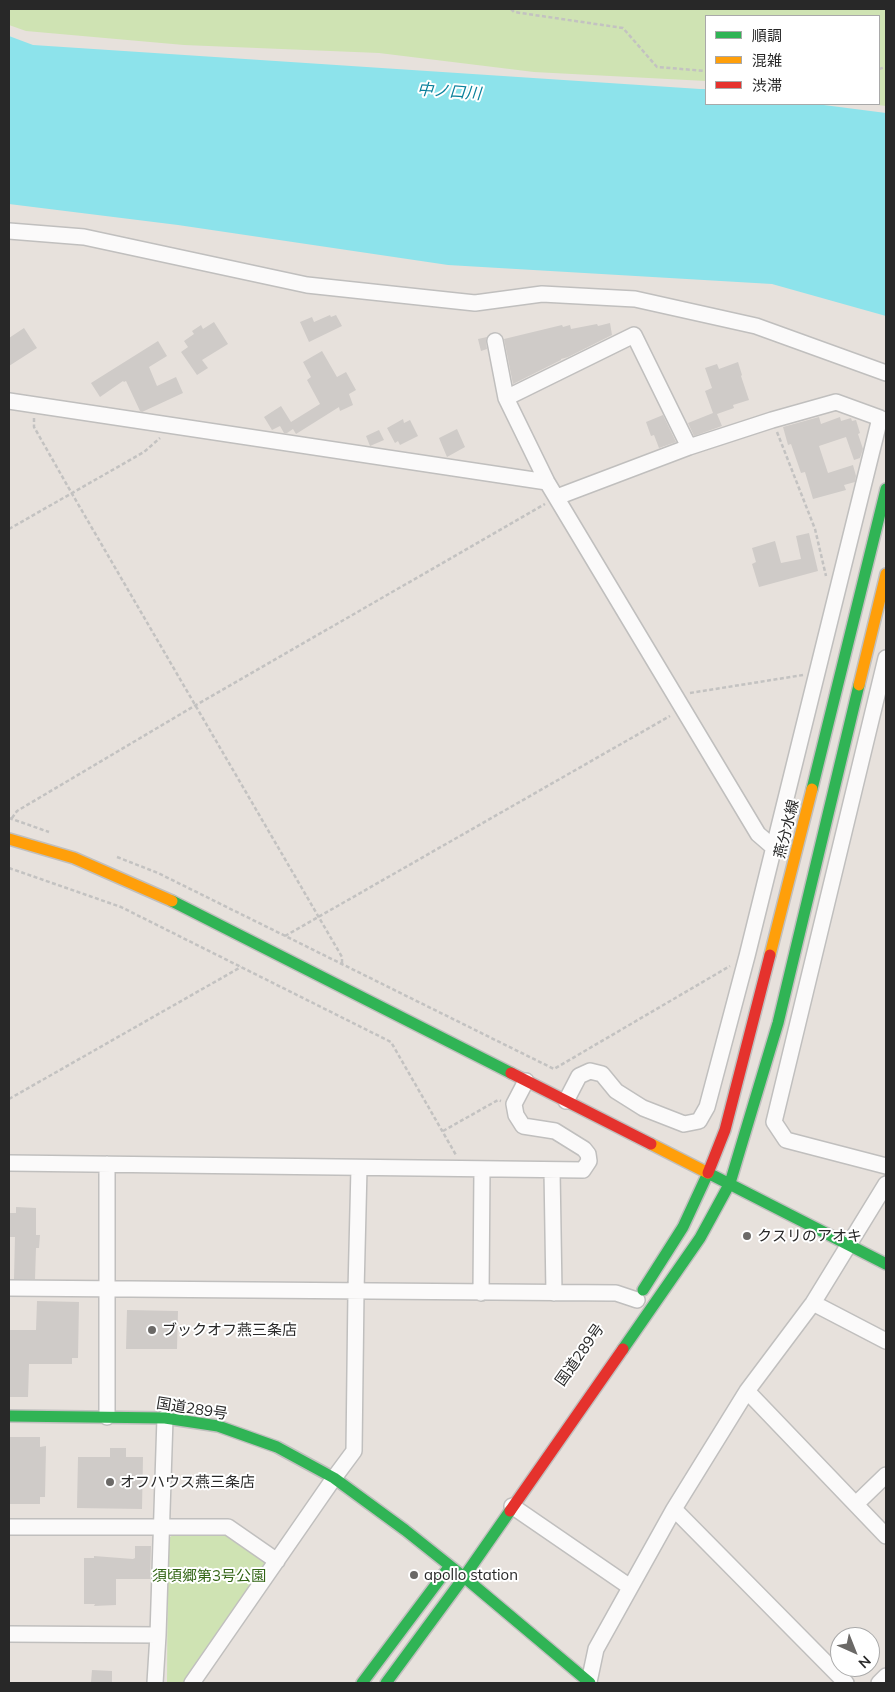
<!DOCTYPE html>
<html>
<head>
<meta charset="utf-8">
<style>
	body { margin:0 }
	#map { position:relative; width:895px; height:1692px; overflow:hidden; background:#e7e1dc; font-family:Mulish,"Noto Sans JP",sans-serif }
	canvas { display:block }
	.frame { position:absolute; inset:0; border:10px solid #282828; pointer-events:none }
	.legend { position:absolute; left:705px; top:15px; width:175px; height:90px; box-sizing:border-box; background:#fff; border:1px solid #a9a9a9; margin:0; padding:6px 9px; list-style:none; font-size:15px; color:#282828 }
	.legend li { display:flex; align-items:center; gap:10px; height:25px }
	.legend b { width:25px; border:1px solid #a9a9a9 }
	.north { position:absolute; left:830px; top:1627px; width:50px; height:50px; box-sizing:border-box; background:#fff; border:1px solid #a9a9a9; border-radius:50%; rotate:136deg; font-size:14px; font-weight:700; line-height:20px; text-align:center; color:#282828 }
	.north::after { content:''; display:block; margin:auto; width:18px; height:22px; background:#6b6967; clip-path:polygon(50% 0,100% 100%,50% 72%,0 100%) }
</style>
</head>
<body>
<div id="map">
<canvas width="895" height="1692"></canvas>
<div class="frame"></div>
<ul class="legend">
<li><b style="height:6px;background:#30b455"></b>順調</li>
<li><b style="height:6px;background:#ff9f0a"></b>混雑</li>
<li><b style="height:6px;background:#e5322d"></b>渋滞</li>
</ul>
<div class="north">N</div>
</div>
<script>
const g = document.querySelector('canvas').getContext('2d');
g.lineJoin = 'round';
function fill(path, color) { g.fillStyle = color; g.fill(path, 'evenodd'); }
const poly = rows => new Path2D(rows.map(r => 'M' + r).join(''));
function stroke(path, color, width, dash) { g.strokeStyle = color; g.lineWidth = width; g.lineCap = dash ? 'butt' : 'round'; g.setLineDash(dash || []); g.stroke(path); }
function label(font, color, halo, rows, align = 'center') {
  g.font = font + ' Mulish,"Noto Sans JP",sans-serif'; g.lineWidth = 4; g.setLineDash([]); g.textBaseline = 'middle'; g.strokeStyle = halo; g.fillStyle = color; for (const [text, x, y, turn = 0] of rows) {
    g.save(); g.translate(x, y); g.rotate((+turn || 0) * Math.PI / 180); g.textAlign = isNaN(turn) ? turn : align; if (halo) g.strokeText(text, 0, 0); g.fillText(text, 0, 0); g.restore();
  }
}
fill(poly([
	[9,9,886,9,886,106,870,104,879,104,879,16,706,16,706,81,534,72,379,53,184,45,26,31,9,25],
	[174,1534,225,1535,233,1538,264,1561,264,1569,185,1683,167,1683,168,1539]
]), '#cfe3b3');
fill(poly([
	[9,36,33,45,700,89,706,89,706,104,816,104,886,113,886,316,772,284,448,265,178,225,9,204]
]), '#8de3eb');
fill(poly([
	[330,315,331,317,336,315,342,326,309,342,300,322,312,317,314,322],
	[214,322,228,344,202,360,208,368,197,375,181,352,188,347,184,341,194,334,192,331,201,325,203,329],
	[610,323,612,335,568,357,561,359,561,360,513,384,504,339,562,325,563,327,570,325,571,329,597,324,598,326],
	[24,328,37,348,9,366,9,338],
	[487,337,486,342,487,349,481,351,478,339],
	[158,341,167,356,149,367,157,386,176,377,183,393,142,412,140,411,126,381,124,382,123,381,100,397,91,383],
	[322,351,337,377,346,372,356,390,349,394,353,405,340,411,339,407,296,434,293,429,287,433,284,433,280,426,272,430,264,417,281,406,291,422,320,404,307,380,311,377,303,362],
	[738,362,742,375,741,376,749,400,733,405,734,408,717,414,722,426,694,436,688,423,713,413,705,391,712,388,705,368,717,364,719,369],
	[663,415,676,442,659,448,654,435,651,436,646,422],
	[819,417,821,424,840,417,841,421,851,418,852,421,856,420,860,433,858,434,863,449,860,458,854,460,846,437,819,446,828,473,853,465,856,476,855,482,844,485,846,490,813,499,805,472,801,473,791,444,788,445,783,427],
	[403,419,404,423,410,420,418,436,400,445,398,441,395,443,387,428],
	[457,429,465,447,447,457,439,438],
	[379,430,384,440,370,446,366,436],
	[809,533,818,571,759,587,752,564,756,562,752,548,775,541,781,563,801,559,796,536],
	[16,1207,36,1208,36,1235,40,1235,39,1248,36,1248,35,1279,14,1279,15,1237,9,1237,9,1213,16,1213],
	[37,1301,79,1302,78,1358,72,1358,72,1364,29,1364,28,1397,9,1397,9,1330,36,1330],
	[127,1310,178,1311,177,1349,126,1349],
	[9,1437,40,1437,40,1447,46,1446,45,1497,40,1497,40,1504,9,1504],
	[110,1448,126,1448,126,1457,143,1457,142,1509,77,1508,78,1457,110,1457],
	[135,1546,151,1546,150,1579,116,1579,116,1605,94,1606,95,1604,84,1604,84,1558,94,1558,94,1556,133,1559,135,1558],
	[92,1670,112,1671,112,1683,93,1683,91,1682]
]), '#cfcbc8');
const street = poly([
	[9,231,84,237,307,285,475,303,542,294,635,299,756,326,886,373],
	[495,341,506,398,547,482,758,834,773,847],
	[506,398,634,335,689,447],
	[9,401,547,482],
	[557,497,689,447,772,420,836,402,880,418,747,956,707,1107,699,1121,684,1124,643,1108,616,1091,602,1074,590,1071,579,1076,566,1101],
	[886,658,774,1122,786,1140,886,1166],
	[9,1163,583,1170,589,1161,588,1154,584,1149,555,1131,523,1126,516,1115,514,1104,526,1081],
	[552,1170,554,1293],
	[9,1288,616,1293,637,1300],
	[481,1293,482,1169],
	[813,1303,886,1341],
	[747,1391,886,1536],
	[107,1417,107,1164],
	[856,1504,886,1475],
	[512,1506,630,1587],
	[674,1509,846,1683],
	[9,1527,228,1527,277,1561],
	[9,1634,158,1635],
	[589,1682,596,1649,674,1509,747,1391,813,1303,886,1184],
	[155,1683,158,1635,165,1418],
	[192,1683,334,1478,354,1451,356,1291,359,1168],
	[879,1683,886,1676]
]);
const fast = poly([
	[812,789,886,489],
	[172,901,511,1073],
	[730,1183,778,1023,859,685],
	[643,1290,683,1227,708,1173,886,1264],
	[623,1349,700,1238,730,1183],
	[9,1416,165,1418,218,1426,277,1447,334,1478,405,1530,464,1577,510,1511],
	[362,1683,449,1567],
	[386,1683,464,1577,590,1683]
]);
const slow = poly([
	[859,685,886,574],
	[9,839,74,858,172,901],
	[770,955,812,789],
	[651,1144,708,1173]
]);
const jam = poly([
	[511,1073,651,1144],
	[708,1173,725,1130,770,955],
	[510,1511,623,1349]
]);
stroke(street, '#c0bfbe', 18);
stroke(fast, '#c0bfbe', 14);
stroke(slow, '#c0bfbe', 14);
stroke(jam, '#c0bfbe', 14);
stroke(poly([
	[511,9,514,12,623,28,657,67,706,71],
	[879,69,886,67],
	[34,418,34,427,71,492,342,957,342,964],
	[777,432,815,529,826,576],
	[9,529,144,452,160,438],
	[690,693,803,675],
	[9,818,49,832],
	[12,818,17,811,196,705,545,504],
	[117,857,158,873,554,1069,730,966],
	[9,868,121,907,391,1042,456,1155],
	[285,936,670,716],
	[9,1099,241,967],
	[443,1131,498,1100,501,1101]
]), '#c3c2c1', 2.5, [4, 2.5]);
stroke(street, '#fbfafa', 15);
stroke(fast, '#30b455', 11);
stroke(slow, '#ff9f0a', 11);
stroke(jam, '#e5322d', 11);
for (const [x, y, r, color] of [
	[747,1236,5,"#6b6967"],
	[152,1330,5,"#6b6967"],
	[110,1482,5,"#6b6967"],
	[414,1575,5,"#6b6967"]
]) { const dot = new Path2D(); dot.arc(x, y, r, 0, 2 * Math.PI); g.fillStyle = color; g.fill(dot); stroke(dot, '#fff', 2); }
label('15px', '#282828', '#fff', [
	["燕分水線",787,829,-76],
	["国道289号",580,1355,-55],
	["国道289号",192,1409,9]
]);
label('15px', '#282828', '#fff', [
	["クスリのアオキ",757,1236],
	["ブックオフ燕三条店",162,1330],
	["オフハウス燕三条店",120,1482],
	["apollo station",424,1575]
], 'left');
label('15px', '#346617', '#fff', [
	["須頃郷第3号公園",209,1576]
]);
label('italic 16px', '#09809b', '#fff', [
	["中ノ口川",449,92,4]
]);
</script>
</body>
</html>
